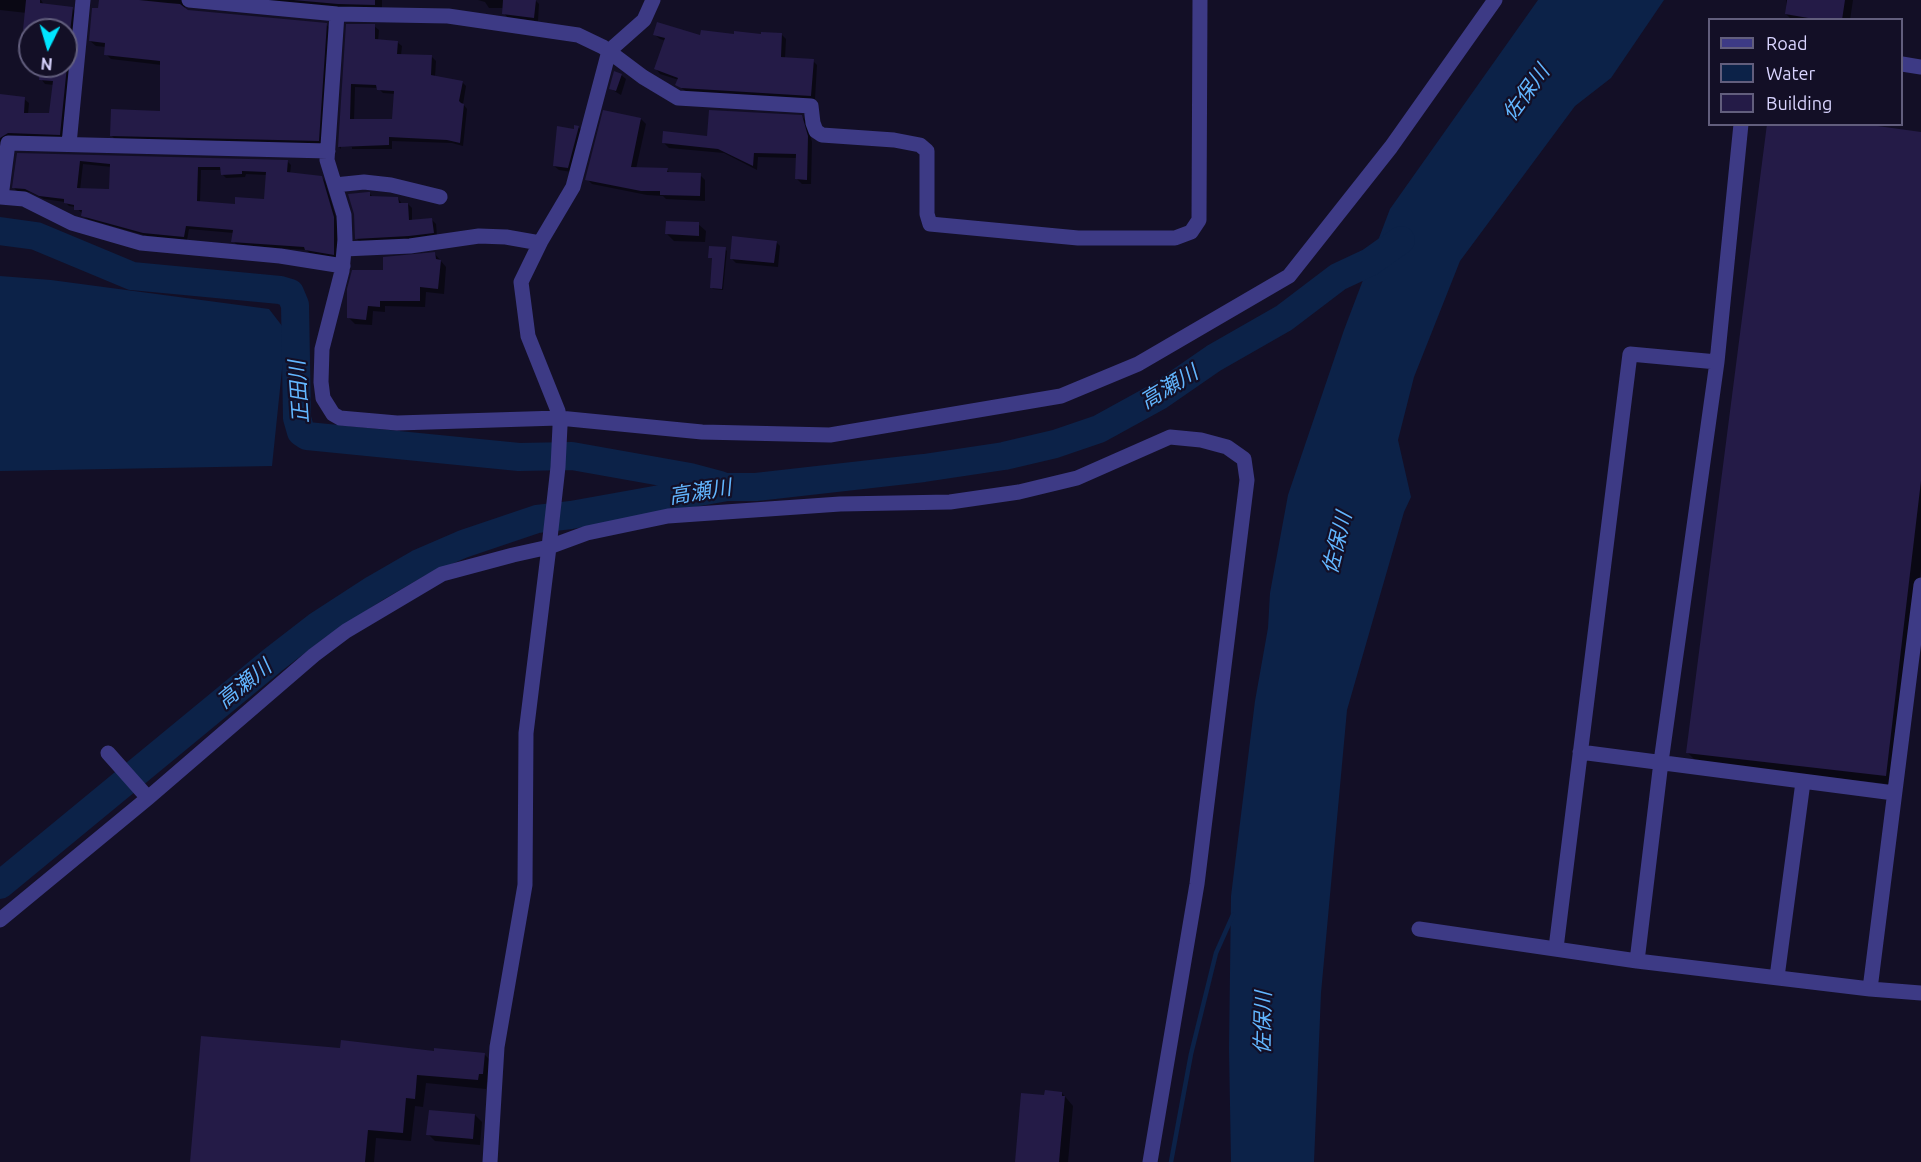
<!DOCTYPE html>
<html>
<head>
<meta charset="utf-8">
<style>
	body { margin:0 }
	#map { position:relative; width:1921px; height:1162px; overflow:hidden; background:#130f26; font-family:Ubuntu,sans-serif }
	canvas { display:block }
	.legend { position:absolute; left:1708px; top:18px; width:195px; height:108px; box-sizing:border-box; background:#130f26; border:2px solid #625e7d; margin:0; padding:8px 10px; list-style:none; font-size:18px; color:#d9d4ff }
	.legend li { display:flex; align-items:center; gap:12px; height:30px }
	.legend b { width:30px; border:2px solid #625e7d }
	.north { position:absolute; left:18px; top:18px; width:60px; height:60px; box-sizing:border-box; background:#130f26; border:2px solid #625e7d; border-radius:50%; rotate:185deg; font-size:16px; font-weight:700; line-height:24px; text-align:center; color:#d9d4ff }
	.north::after { content:''; display:block; margin:auto; width:21px; height:27px; background:#00e5ff; clip-path:polygon(50% 0,100% 100%,50% 72%,0 100%) }
</style>
</head>
<body>
<div id="map">
<canvas width="1921" height="1162"></canvas>
<ul class="legend">
<li><b style="height:8px;background:#3d3a85"></b>Road</li>
<li><b style="height:16px;background:#0c2248"></b>Water</li>
<li><b style="height:16px;background:#241b47"></b>Building</li>
</ul>
<div class="north">N</div>
</div>
<script>
const g = document.querySelector('canvas').getContext('2d');
g.lineJoin = 'round';
function fill(path, color) { g.fillStyle = color; g.fill(path, 'evenodd'); }
const poly = rows => new Path2D(rows.map(r => 'M' + r).join(''));
function stroke(path, color, width, dash) { g.strokeStyle = color; g.lineWidth = width; g.lineCap = dash ? 'butt' : 'round'; g.setLineDash(dash || []); g.stroke(path); }
function label(font, color, halo, rows, align = 'center') {
  g.font = font + ' Ubuntu,"Noto Sans JP",sans-serif'; g.lineWidth = 4.5; g.setLineDash([]); g.textBaseline = 'middle'; g.strokeStyle = halo; g.fillStyle = color; for (const [text, x, y, turn = 0] of rows) {
    g.save(); g.translate(x, y); g.rotate((+turn || 0) * Math.PI / 180); g.textAlign = isNaN(turn) ? turn : align; if (halo) g.strokeText(text, 0, 0); g.fillText(text, 0, 0); g.restore();
  }
}
fill(poly([
	[1538,0,1664,0,1611,78,1575,106,1460,261,1414,377,1398,440,1411,497,1404,512,1347,710,1321,993,1314,1162,1231,1162,1229,1048,1231,896,1255,701,1268,628,1270,593,1288,495,1344,330,1390,209],
	[0,276,51,280,269,309,286,331,272,466,0,471]
]), '#0c2248');
fill(poly([
	[0,0,41,0,44,5,72,8,76,13,64,138,8,138,0,164,0,96,24,99,29,103,28,114,50,115,54,85,45,84,41,79,42,66,66,66,66,30,30,30,30,49,27,46,28,33,25,30,27,13,0,10],
	[101,0,186,0,185,10,188,11,326,24,331,30,323,146,117,141,111,135,161,113,162,65,111,59,106,54,106,47,96,46,90,41],
	[248,0,382,0,382,10,344,9],
	[478,0,535,0,539,4,538,21,508,18,504,13,504,8,489,8,485,2],
	[1786,0,1853,0,1850,20,1792,20,1786,14],
	[347,25,374,26,379,30,378,41,397,42,402,46,401,55,432,57,436,61,435,77,462,82,466,86,463,104,467,109,463,146,452,143,392,141,392,149,352,149,352,147,341,146,341,149,339,147],
	[355,87,378,88,383,93,396,94,394,120,354,120],
	[655,35,701,37,782,35,786,39,785,58,813,61,817,65,815,99,687,92,677,85,679,80,660,74,656,69,666,41,660,39],
	[621,75,626,79,621,95,611,89],
	[802,117,807,122,812,142,811,184,802,184,797,179,797,158,758,157,757,170,724,153,669,148,664,143,709,137],
	[641,119,646,124,636,169,667,170,671,174,700,175,705,180,705,201,666,199,663,196,647,195,592,184,587,179],
	[578,127,583,131,572,172,559,170,554,166],
	[1921,134,1921,568,1896,785,1697,762,1687,752],
	[18,154,287,161,291,165,290,174,321,177,325,181,337,221,337,258,310,253,306,250,237,245,233,241,234,233,189,229,187,240,148,236,87,219,76,207,69,206,65,202,44,199,30,192,17,191,14,188],
	[83,164,112,167,110,191,80,190],
	[201,170,222,170,222,174,226,178,245,177,246,174,267,175,265,201,236,205,200,202],
	[370,194,374,198,398,198,402,204,408,204,412,208,412,222,432,220,436,224,437,236,414,240,360,242,356,238],
	[698,224,706,231,705,242,674,241,667,234],
	[776,242,780,246,778,267,736,263,731,258],
	[725,249,727,251,723,290,713,289,711,287,714,259,710,257],
	[435,254,446,267,444,294,426,292,425,307,385,306,385,312,373,311,372,325,355,324,349,318,385,272],
	[342,1050,484,1054,493,1063,492,1083,487,1082,486,1089,426,1083,423,1107,415,1106,411,1141,376,1138,374,1162,191,1162],
	[1062,1093,1073,1106,1068,1162,1017,1162,1046,1096],
	[475,1115,482,1122,480,1145,435,1141,428,1134]
]), '#0007');
stroke(poly([
	[1171,1162,1191,1054,1216,953,1233,915]
]), '#0c2248', 4.5);
stroke(poly([
	[0,231,36,236,132,276,280,290,290,293,295,305,297,418,301,432,307,436,519,457,572,456,690,477,720,485],
	[0,885,273,660,317,626,374,589,419,563,463,544,537,519,571,515,727,487,756,487,924,468,1004,456,1055,444,1099,429,1159,396,1214,358,1284,318,1338,277,1370,262,1401,240]
]), '#0c2248', 28);
fill(poly([
	[26,0,40,0,40,3,73,7,69,40,66,39,66,26,37,23,36,30,23,30],
	[99,0,139,0,168,3,180,4,188,10,327,23,319,141,110,136,111,109,160,111,160,61,104,55,105,43,89,41,92,8,98,8],
	[293,0,375,0,375,5,338,4],
	[503,0,536,0,534,18,502,14],
	[1787,0,1845,0,1842,20,1820,20,1785,14],
	[657,22,700,35,701,30,734,34,734,31,761,34,761,32,782,33,781,57,814,59,811,96,681,88,675,85,678,78,654,69,665,38,653,35],
	[346,24,375,24,375,39,398,41,397,54,432,55,431,75,463,81,459,101,461,103,464,104,460,143,447,140,389,137,389,145,338,147],
	[351,84,376,85,377,90,394,91,392,119,350,119],
	[40,66,67,66,60,135,8,133,0,138,0,94,25,97,24,113,49,113,53,81,39,80],
	[614,71,622,74,616,91,609,89],
	[603,110,641,118,631,167,668,168,667,172,701,173,700,196,660,195,660,191,641,191,585,180],
	[709,110,802,115,808,136,807,180,795,179,796,154,754,153,753,166,718,149,662,143,663,131,707,136],
	[1767,124,1863,124,1921,132,1921,481,1886,776,1686,753],
	[574,125,579,126,568,168,553,166,557,126,574,129],
	[17,153,288,160,287,172,322,176,334,217,334,255,305,250,304,247,231,242,233,230,186,226,184,237,143,233,81,216,82,210,74,210,74,205,64,203,64,199,39,196,25,189,12,188],
	[80,161,110,164,109,189,77,188],
	[198,167,220,167,221,175,242,174,242,171,266,172,264,199,235,197,235,204,197,201],
	[368,192,370,192,370,196,398,197,399,203,408,203,409,220,432,218,434,233,409,236,355,239,354,214,348,194],
	[666,221,699,222,699,236,665,234],
	[732,236,777,241,774,263,730,259],
	[709,246,726,247,722,289,710,288,712,258,708,258],
	[435,252,436,259,441,260,438,289,420,287,420,301,380,301,380,307,368,306,366,320,347,318,347,289,352,270,383,270,383,257],
	[201,1036,340,1048,341,1040,434,1051,434,1048,485,1053,483,1074,479,1074,478,1080,417,1075,415,1099,406,1098,403,1133,368,1130,365,1162,190,1162],
	[1045,1090,1062,1092,1062,1096,1065,1096,1059,1162,1015,1162,1021,1093,1044,1095],
	[429,1110,475,1114,473,1139,426,1135]
]), '#241b47');
stroke(poly([
	[189,0,337,14,448,16,578,35,603,47,643,77,678,98,811,106,813,123,816,131,822,135,894,140,920,145,927,151,927,214,930,224,1078,238,1175,238,1191,232,1199,220,1200,0],
	[337,14,327,160,344,215,345,240,342,271,322,349,321,382,323,398,333,414,340,418,397,423,559,418,702,432,830,435,1061,396,1138,364,1289,276,1391,147,1495,0],
	[1902,64,1921,67],
	[69,144,83,0],
	[335,185,364,182,391,185,440,197],
	[0,197,24,199,72,223,141,243,280,256,343,266],
	[1,197,8,143,328,151],
	[344,249,410,246,479,236,506,237,540,243],
	[1580,752,1894,793],
	[108,753,148,798],
	[0,920,148,798,314,655,346,631,442,574,513,555,549,547,587,533,668,516,840,504,950,502,1019,492,1077,478,1170,437,1201,440,1227,447,1244,459,1247,480,1197,884,1150,1162],
	[1419,929,1637,961,1870,989,1921,993],
	[1556,948,1630,354,1717,362],
	[1637,961,1661,762,1717,362,1741,124],
	[1777,977,1803,782],
	[1870,989,1921,585],
	[490,1162,497,1047,525,885,526,733,549,547,558,467,560,426,558,411,528,336,521,282,541,241,573,187,609,51,644,20,653,0]
]), '#3d3a85', 15);
label('italic 21px', '#62b6ff', '#130f26', [
	["佐保川",1526,93,-54],
	["高瀬川",1169,387,-31],
	["正田川",299,392,-94],
	["高瀬川",700,492,-9],
	["佐保川",1337,543,-76],
	["高瀬川",244,684,-39],
	["佐保川",1263,1023,-89]
]);
</script>
</body>
</html>
